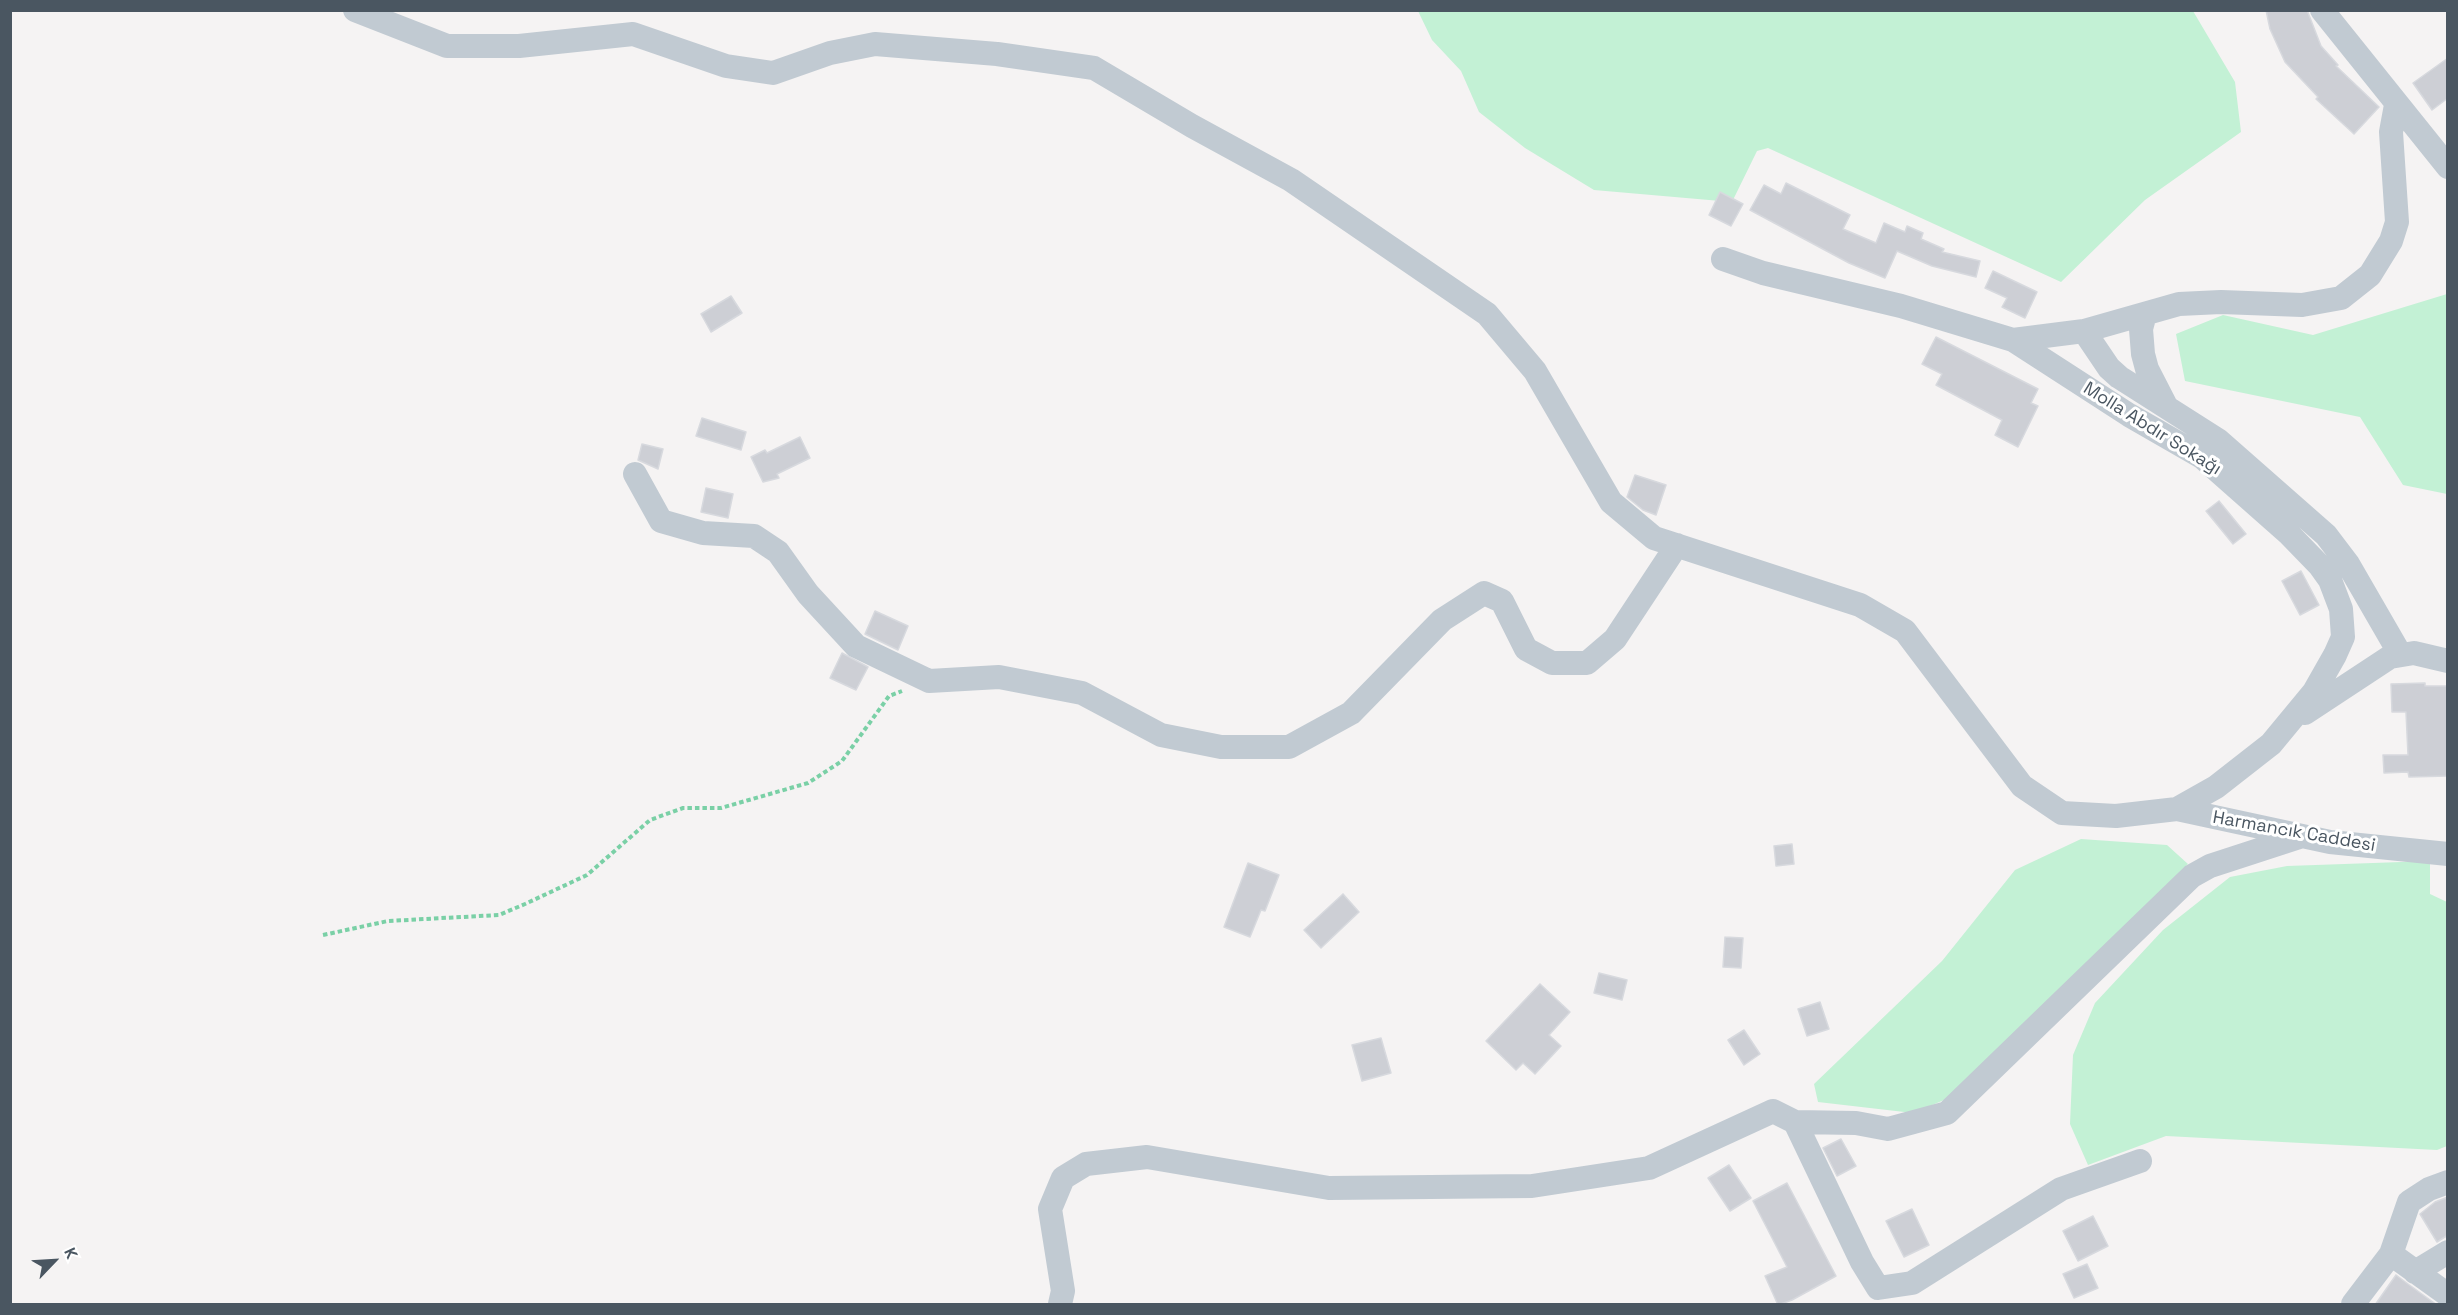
<!DOCTYPE html>
<html>
<head>
<meta charset="utf-8">
<style>
	body { margin:0 }
	#map { position:relative; width:2458px; height:1315px; overflow:hidden; background:#f5f3f3; font-family:"Space Grotesk",sans-serif }
	canvas { display:block }
	.frame { position:absolute; inset:0; border:12px solid #4a5661; pointer-events:none }
	.north { position:absolute; left:24px; top:1231px; width:60px; height:60px; -webkit-text-stroke:4px #fff; paint-order:stroke; rotate:65deg; font-size:16px; font-weight:700; line-height:24px; text-align:center; color:#4a5661 }
	.north::after { content:''; display:block; margin:auto; width:21px; height:27px; background:#4a5661; clip-path:polygon(50% 0,100% 100%,50% 72%,0 100%) }
</style>
</head>
<body>
<div id="map">
<canvas width="2458" height="1315"></canvas>
<div class="frame"></div>
<div class="north">K</div>
</div>
<script>
const g = document.querySelector('canvas').getContext('2d');
g.lineJoin = 'round';
function fill(path, color) { g.fillStyle = color; g.fill(path, 'evenodd'); }
const poly = rows => new Path2D(rows.map(r => 'M' + r).join(''));
function stroke(path, color, width, dash) { g.strokeStyle = color; g.lineWidth = width; g.lineCap = dash ? 'butt' : 'round'; g.setLineDash(dash || []); g.stroke(path); }
function label(font, color, halo, rows, align = 'center') {
  g.font = font + ' "Space Grotesk",sans-serif'; g.lineWidth = 6; g.setLineDash([]); g.textBaseline = 'middle'; g.strokeStyle = halo; g.fillStyle = color; for (const [text, x, y, turn = 0] of rows) {
    g.save(); g.translate(x, y); g.rotate((+turn || 0) * Math.PI / 180); g.textAlign = isNaN(turn) ? turn : align; if (halo) g.strokeText(text, 0, 0); g.fillText(text, 0, 0); g.restore();
  }
}
fill(poly([
	[1418,11,2193,11,2235,82,2241,132,2145,200,2061,282,1768,148,1757,151,1732,202,1594,190,1525,148,1479,112,1461,71,1432,40],
	[2447,294,2447,494,2403,485,2360,417,2185,381,2176,334,2223,315,2313,335],
	[2081,839,2167,845,2188,864,1949,1098,1913,1113,1818,1102,1814,1084,1942,961,2015,870],
	[2430,861,2430,894,2447,902,2447,1146,2437,1150,2166,1136,2088,1165,2070,1124,2073,1055,2095,1003,2163,930,2230,877,2287,866]
]), '#c3f1d5');
const building = poly([
	[2266,10,2307,10,2321,46,2338,65,2336,66,2379,107,2354,134,2316,99,2318,97,2285,62,2270,29,2266,10],
	[2448,58,2448,98,2432,110,2413,83,2448,58],
	[1786,183,1850,215,1843,229,1876,243,1884,223,1905,232,1907,226,1923,233,1921,239,1944,249,1942,252,1980,261,1976,277,1932,266,1897,251,1885,278,1849,263,1750,210,1764,185,1781,194,1786,183],
	[1720,192,1743,204,1731,226,1709,215,1720,192],
	[1993,271,2037,292,2025,318,2002,307,2007,298,1985,288,1993,271],
	[731,296,742,313,711,332,701,314,731,296],
	[1936,337,2038,389,2031,403,2038,406,2018,447,1995,435,2002,420,1936,385,1942,374,1922,364,1936,337],
	[702,418,746,432,741,450,696,436,702,418],
	[800,437,810,458,777,474,779,478,763,482,751,457,765,450,767,453,800,437],
	[642,444,663,449,658,469,638,460,642,444],
	[1635,475,1666,485,1656,515,1643,510,1627,497,1635,475],
	[706,488,733,494,728,518,701,512,706,488],
	[2219,501,2246,534,2233,544,2206,511,2219,501],
	[2301,571,2319,605,2300,615,2282,581,2301,571],
	[875,611,908,626,898,650,865,634,875,611],
	[842,653,868,667,856,690,830,678,842,653],
	[2425,683,2425,686,2448,686,2448,776,2409,777,2408,772,2384,773,2383,755,2408,755,2406,712,2392,712,2391,684,2425,683],
	[1792,844,1794,864,1776,866,1774,846,1792,844],
	[1248,863,1279,875,1265,911,1261,910,1250,937,1224,927,1248,863],
	[1343,894,1359,912,1321,948,1304,930,1343,894],
	[1725,937,1743,938,1741,968,1723,967,1725,937],
	[1599,973,1627,980,1622,1000,1594,993,1599,973],
	[1540,984,1570,1012,1549,1035,1561,1046,1535,1074,1523,1063,1516,1070,1486,1041,1540,984],
	[1820,1002,1829,1029,1807,1036,1798,1009,1820,1002],
	[1744,1030,1760,1054,1744,1065,1728,1040,1744,1030],
	[1381,1038,1391,1073,1362,1081,1352,1045,1381,1038],
	[1841,1139,1856,1166,1837,1176,1823,1148,1841,1139],
	[1729,1165,1751,1198,1730,1211,1708,1178,1729,1165],
	[1787,1183,1836,1276,1792,1300,1778,1305,1765,1276,1787,1267,1753,1201,1787,1183],
	[2448,1197,2448,1235,2437,1242,2420,1214,2435,1202,2448,1197],
	[1912,1209,1929,1245,1904,1257,1886,1221,1912,1209],
	[2093,1216,2108,1246,2078,1261,2063,1231,2093,1216],
	[2087,1264,2098,1288,2074,1298,2063,1274,2087,1264],
	[2396,1275,2408,1284,2437,1305,2375,1305,2396,1275]
]);
fill(building, '#cdcfd5');
stroke(building, '#d7d9de', 1.5);
stroke(poly([
	[323,935,388,921,499,915,525,904,587,875,650,820,683,808,721,808,808,783,842,761,889,696,902,691]
]), '#7ad0a6', 4, [4.5, 3]);
stroke(poly([
	[355,10,447,46,519,46,633,34,726,66,773,73,830,53,875,44,997,54,1094,68,1192,126,1291,180,1487,314,1535,371,1611,502,1654,538,1860,605,1905,631,2022,786,2062,813,2116,816,2177,809,2330,842,2448,854],
	[2322,10,2448,167],
	[1723,259,1763,273,1901,306,2013,340,2129,415,2202,457,2288,533,2320,566,2330,580,2341,609,2343,637,2335,655,2314,692,2271,744,2216,787,2177,809],
	[2145,314,2141,329,2143,354,2147,369,2166,406],
	[2084,331,2109,368,2119,377,2218,440,2326,535,2348,564,2400,654],
	[2013,340,2084,331,2179,304,2221,302,2302,305,2341,298,2370,275,2391,241,2397,222,2391,132,2396,105],
	[635,474,661,521,703,533,754,536,778,552,808,594,856,646,929,681,999,677,1082,693,1161,735,1221,747,1289,747,1351,713,1442,620,1484,593,1502,601,1526,649,1552,663,1587,663,1615,639,1677,545],
	[2305,713,2390,657,2414,653,2448,661],
	[1795,1122,1856,1123,1888,1129,1947,1113,2192,876,2210,866,2299,837],
	[2391,1254,2448,1295],
	[2415,1272,2448,1252],
	[1060,1304,1063,1291,1050,1209,1063,1178,1086,1164,1147,1157,1329,1188,1532,1186,1649,1168,1773,1111,1795,1122,1862,1262,1878,1288,1912,1283,2061,1189,2140,1161],
	[2353,1304,2391,1254,2409,1202,2429,1189,2448,1182]
]), '#c1cad2', 24);
label('18px', '#4a5661', '#fff', [
	["Molla Abdır Sokağı",2152,429,32],
	["Harmancık Caddesi",2294,832,10]
]);
</script>
</body>
</html>
